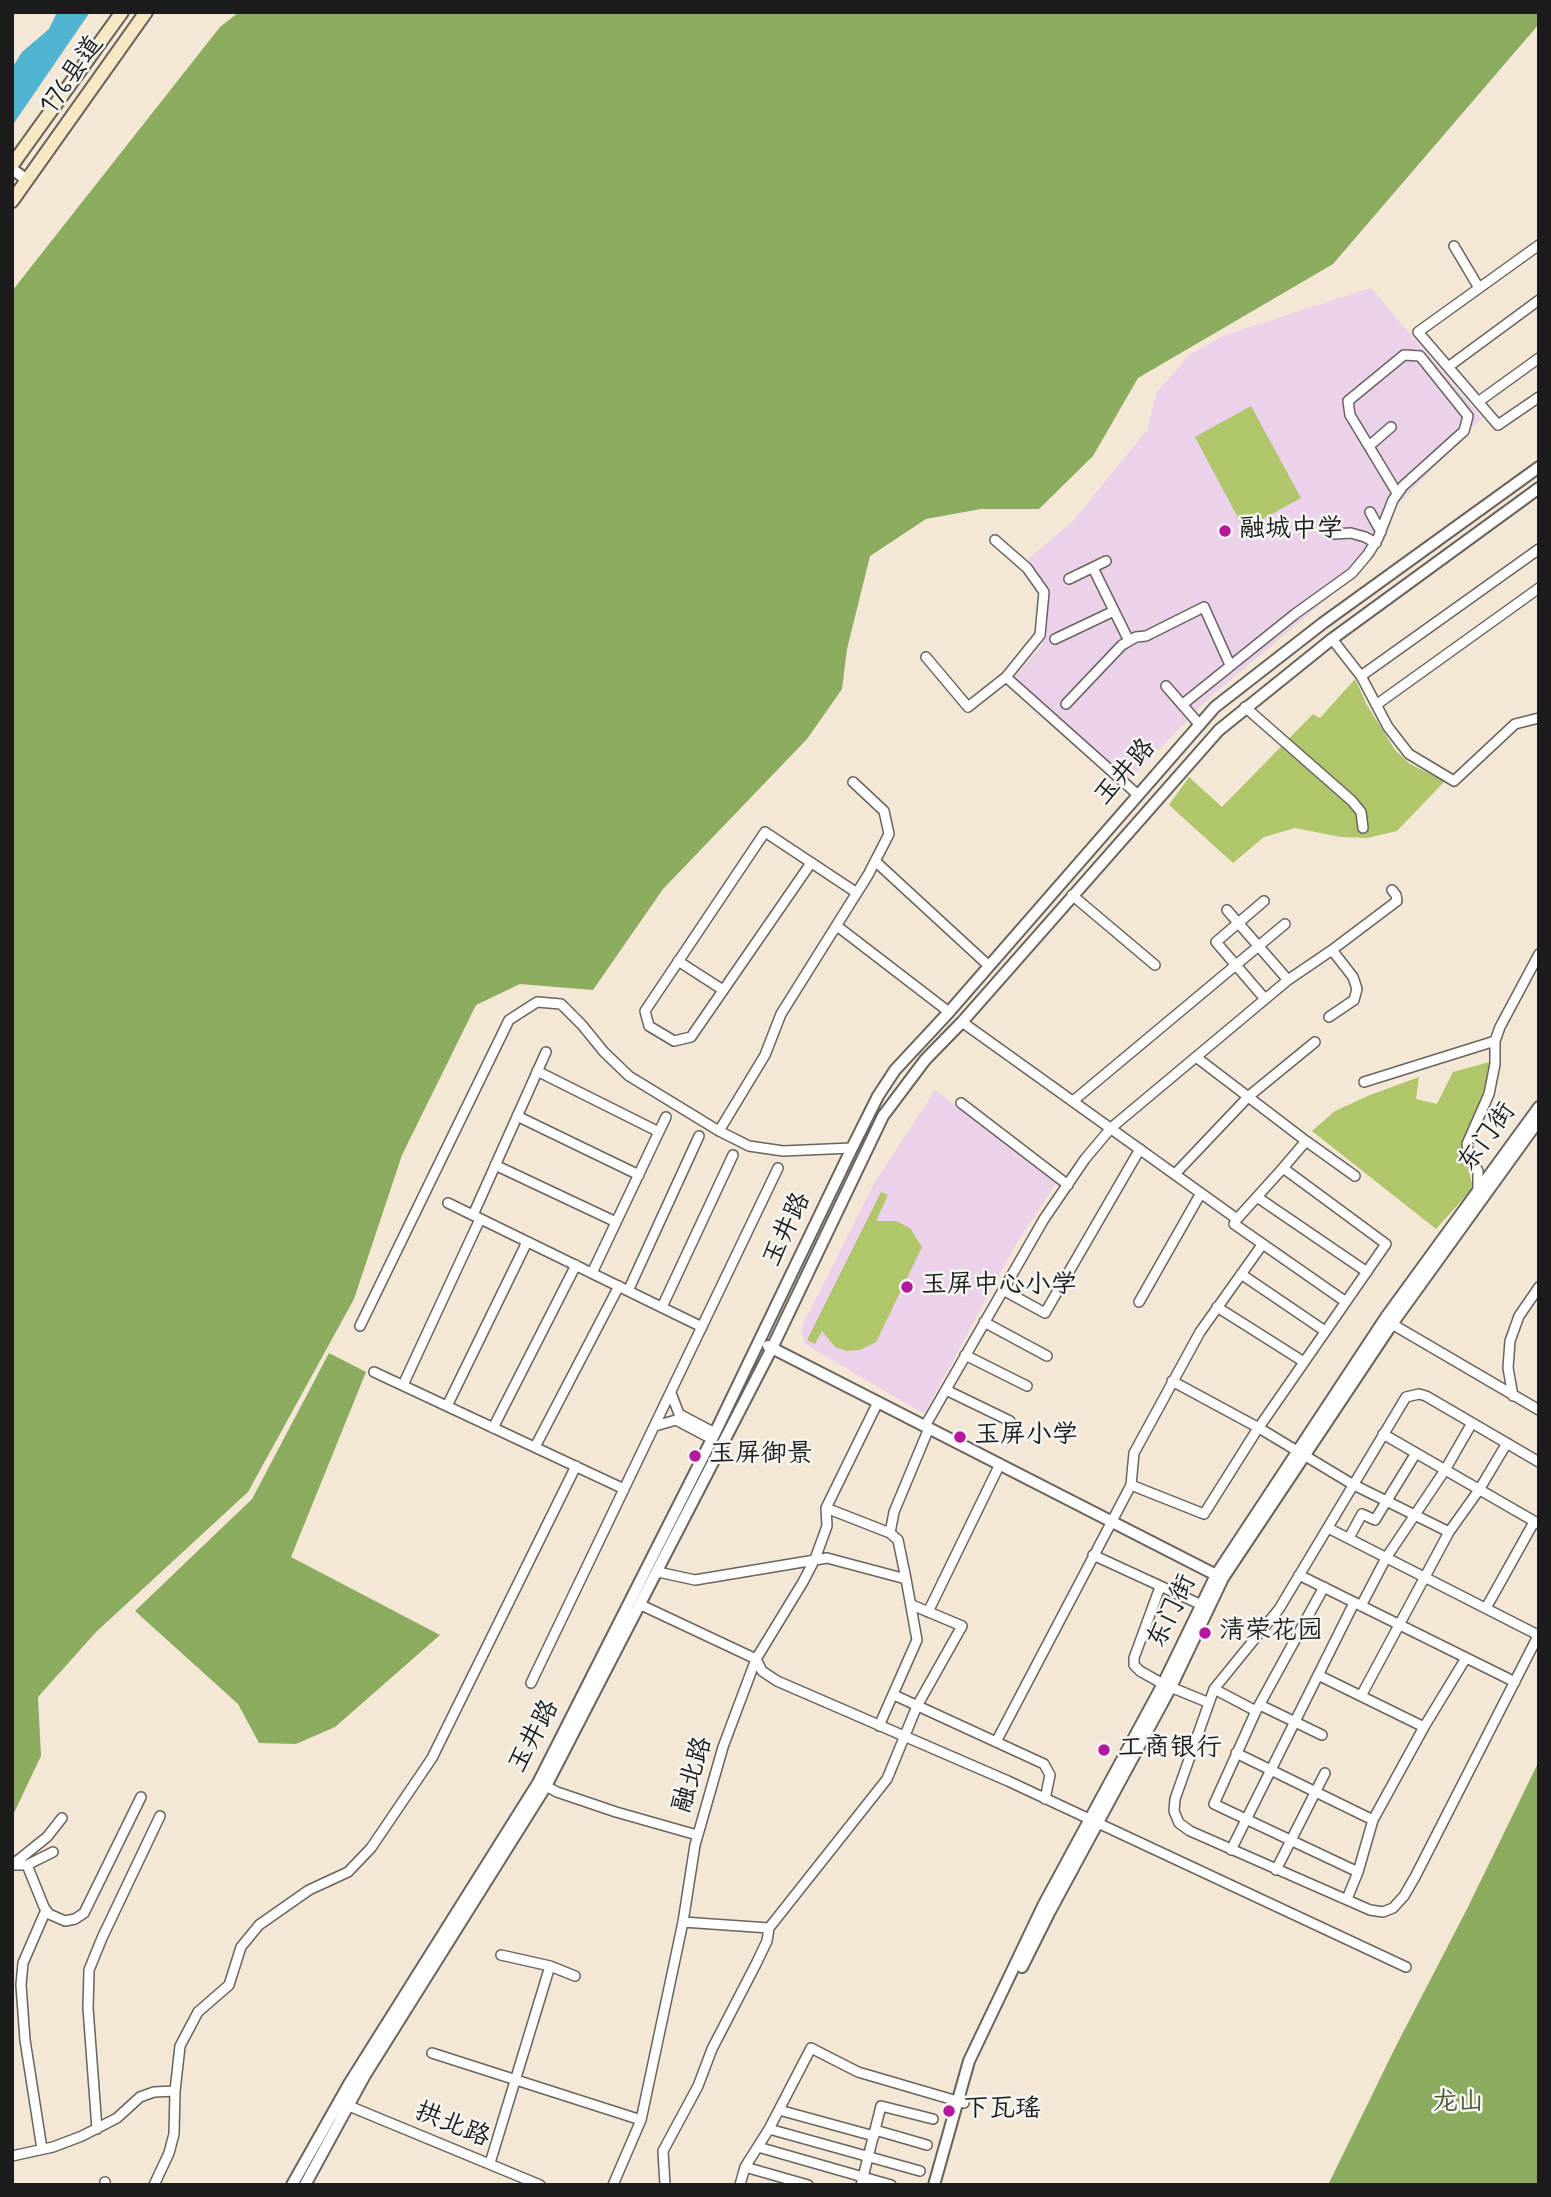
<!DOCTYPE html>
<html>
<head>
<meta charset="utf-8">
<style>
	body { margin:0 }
	#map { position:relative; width:1551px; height:2197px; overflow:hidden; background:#f4e7d5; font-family:Mynerve,sans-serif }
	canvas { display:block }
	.frame { position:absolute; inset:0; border:14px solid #1c1c1c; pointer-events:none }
</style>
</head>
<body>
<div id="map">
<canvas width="1551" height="2197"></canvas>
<div class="frame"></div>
</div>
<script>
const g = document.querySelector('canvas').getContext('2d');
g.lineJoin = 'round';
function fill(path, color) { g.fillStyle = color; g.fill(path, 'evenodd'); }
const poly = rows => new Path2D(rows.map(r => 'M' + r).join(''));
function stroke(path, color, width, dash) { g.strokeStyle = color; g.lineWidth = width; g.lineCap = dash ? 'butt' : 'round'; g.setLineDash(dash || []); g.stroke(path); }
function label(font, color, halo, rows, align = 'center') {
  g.font = font + ' Mynerve,"LXGW WenKai TC",sans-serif'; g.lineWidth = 5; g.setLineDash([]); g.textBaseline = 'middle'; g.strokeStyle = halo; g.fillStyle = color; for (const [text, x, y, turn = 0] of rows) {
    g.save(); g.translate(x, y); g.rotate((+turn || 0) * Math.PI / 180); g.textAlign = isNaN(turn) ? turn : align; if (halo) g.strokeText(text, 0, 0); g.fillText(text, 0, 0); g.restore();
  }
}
fill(poly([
	[1371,288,1482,418,1397,505,1384,541,1340,588,1208,699,1128,781,1013,679,1042,646,1048,611,1046,593,1025,562,1074,520,1147,430,1157,392,1189,355,1225,335],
	[935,1090,1058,1180,1015,1246,924,1414,805,1344,801,1328,875,1182]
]), '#ecd1ea');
fill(poly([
	[1251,406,1301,498,1244,529,1195,437],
	[1355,679,1367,705,1395,750,1410,764,1445,781,1397,831,1367,838,1341,837,1295,828,1264,837,1233,863,1169,805,1189,777,1222,807,1313,714,1320,718],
	[1493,1061,1480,1102,1465,1136,1464,1149,1473,1188,1436,1229,1312,1131,1335,1111,1370,1095,1419,1077,1416,1099,1437,1104,1453,1072],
	[881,1192,888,1195,876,1221,896,1221,910,1228,922,1247,876,1342,860,1350,847,1351,835,1347,822,1331,815,1344,807,1340]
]), '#afc66a');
fill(poly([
	[239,12,1539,12,1539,24,1333,264,1138,378,1093,456,1039,509,981,509,926,519,870,556,847,649,842,689,807,739,663,889,593,990,520,984,476,1005,402,1155,354,1299,248,1492,96,1632,38,1697,41,1756,12,1817,12,291,220,27],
	[329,1353,366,1372,291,1557,440,1635,335,1727,296,1744,259,1743,238,1704,135,1611,252,1499],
	[1539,1761,1539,2185,1328,2185,1396,2046,1467,1909]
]), '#8bab5e');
fill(poly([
	[57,12,90,12,12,126,12,68,22,52,49,29]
]), '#50b3cf');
const minor = poly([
	[1539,245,1418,332,1498,425,1539,397],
	[1454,246,1479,288],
	[1448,367,1539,300],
	[1478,402,1539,358],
	[1369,446,1391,427],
	[1370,512,1381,532],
	[1334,534,1351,533,1365,537,1376,543],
	[1093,568,1129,641],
	[1069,579,1106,561],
	[1055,639,1114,611],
	[1332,639,1361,676,1388,727,1409,754,1454,781,1515,724,1539,718],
	[926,657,968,707,1006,677,1040,635,1044,592,1027,568,995,540],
	[1361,676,1539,549],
	[1006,677,1137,794],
	[1166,686,1199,724],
	[1066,704,1122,645,1136,637,1146,636,1204,607,1230,665],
	[1183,704,1295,614,1352,573,1368,554,1378,538,1393,500,1403,486,1464,431,1468,416,1420,356,1404,355,1348,401,1350,415,1397,493],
	[1376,705,1539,588],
	[1245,707,1352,801,1361,812,1363,828],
	[875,861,989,966],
	[811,863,691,1037,674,1041,649,1026,645,1011,765,832,857,893],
	[1072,895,1155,965],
	[1264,901,1216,942,1265,999],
	[1227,910,1288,980],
	[837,926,949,1012],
	[1332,950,1397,901,1396,895,1392,890],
	[678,961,723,990],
	[962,1022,1237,1219,1283,1168,1386,1244,1255,1433,1204,1514,1131,1485],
	[1196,1057,1306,1141],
	[537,1071,659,1132],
	[1364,1082,1495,1041],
	[1073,1101,1285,924],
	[961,1103,1068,1185],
	[517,1116,639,1175],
	[719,1131,765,1055,781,1014,868,875,889,834,884,811,853,782],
	[495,1165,616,1222],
	[1283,1168,1306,1141,1355,1176],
	[1175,1174,1249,1096,1315,1042],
	[1478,1193,1478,1171,1469,1155,1467,1144,1489,1094,1495,1064,1495,1041,1500,1027,1539,954],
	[1257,1197,1367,1272],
	[448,1203,702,1327],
	[473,1215,546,1052],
	[1237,1219,1234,1224,1346,1302],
	[592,1273,666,1117],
	[1241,1274,1325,1331],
	[1003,1290,1045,1313,1140,1149],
	[628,1291,699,1136],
	[1139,1302,1201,1193],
	[662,1307,733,1155],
	[1217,1307,1304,1362],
	[984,1322,1047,1356],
	[1392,1324,1539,1410],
	[360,1326,509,1020,537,1002,561,1004,582,1025,604,1052,629,1076,719,1131,749,1146,783,1151,852,1148],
	[965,1355,1027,1386],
	[374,1372,624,1489],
	[1172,1381,1259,1428,1352,1484,1449,1532],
	[403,1385,480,1219],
	[946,1390,1010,1421],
	[671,1393,679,1414,715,1433],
	[1513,1396,1508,1368,1510,1341,1519,1316,1539,1287],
	[447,1406,527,1242],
	[655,1426,676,1420,712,1439],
	[925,1426,1044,1219,1085,1159,1111,1128,1288,980,1332,950,1353,977,1357,989,1354,1000,1329,1017],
	[493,1428,576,1265],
	[1383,1434,1539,1524],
	[535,1447,619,1286],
	[1539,1462,1426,1396,1419,1394,1406,1397,1279,1609,1214,1689,1175,1799,1174,1811,1179,1823,1190,1831,1370,1910,1383,1912,1393,1908,1404,1896,1415,1877,1539,1634],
	[826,1508,890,1533],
	[1328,1528,1538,1635],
	[1349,1538,1362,1514,1375,1520,1416,1453],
	[1093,1555,1206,1607],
	[658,1572,695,1580,827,1558,906,1579,917,1640,879,1726],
	[1299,1575,1515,1682],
	[906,1579,898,1540,890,1533,894,1512,929,1428],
	[1160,1587,1134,1658,1134,1665,1140,1671,1163,1684,1207,1702],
	[1324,1587,1256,1711,1214,1804,1358,1872],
	[641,1605,756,1659,762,1671,777,1681,1008,1781,1406,1967],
	[1361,1606,1386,1558,1445,1470,1472,1423],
	[1486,1608,1534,1522],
	[928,1612,1000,1464],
	[1318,1675,1424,1727],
	[531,1683,778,1168],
	[1214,1689,1256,1711],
	[894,1695,1044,1764,1050,1775,1045,1799],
	[1361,1696,1449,1532,1479,1490,1507,1443],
	[1260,1705,1322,1735],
	[996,1742,1131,1485,1134,1453,1200,1332,1262,1245],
	[1236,1753,1373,1820],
	[540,1783,557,1792,616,1812,697,1835],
	[1231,1850,1354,1603],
	[12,1865,27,1865,44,1907,49,1914,65,1921,75,1919,84,1913,141,1797],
	[12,1865,47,1837,62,1818],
	[27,1865,53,1852],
	[1276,1870,1325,1773],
	[1347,1899,1358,1872,1373,1820,1424,1727,1466,1658],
	[683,1922,769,1928,887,1779,917,1706,962,1626,912,1605],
	[501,1955,550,1966,575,1976],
	[432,2053,641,2120],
	[175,2091,180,2046,198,2012,229,1985,241,1947,259,1925,309,1890,348,1872,371,1848,432,1758,576,1466],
	[349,2106,540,2185],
	[779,2110,874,2136],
	[97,2129,88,2008,89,1970,102,1938,160,1816],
	[769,2129,920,2171],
	[875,2130,927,2145],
	[758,2147,891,2185],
	[42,2149,25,2040,21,1985,23,1963,46,1910],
	[12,2156,53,2147,82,2136,117,2118,140,2097,154,2092,175,2091,174,2134,169,2153,154,2185],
	[490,2163,550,1966],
	[745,2167,808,2185],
	[105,2182,105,2185],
	[613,2185,641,2120,683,1922,695,1845,723,1747,756,1659,803,1582,815,1559,827,1526,826,1508,878,1402],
	[665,2185,663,2151,698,2086,712,2049,756,1964,767,1941,769,1928],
	[740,2185,745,2167,769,2129,811,2048,858,2072,964,2103],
	[861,2185,881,2106,933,2119]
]);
const tertiary = poly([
	[12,169,27,180],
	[768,1346,1222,1578],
	[1022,1967,1049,1913,1171,1687,1223,1578,1392,1324,1539,1120],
	[292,2185,349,2084,538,1783,712,1439,852,1148,878,1096,895,1070,949,1012,1215,707,1323,623,1539,467],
	[305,2185,365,2075,546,1786,772,1348,883,1116,925,1060,962,1022,1219,730,1332,639,1539,488],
	[934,2185,969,2061,1044,1904,1163,1684,1216,1575,1386,1317,1539,1107]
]);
const secondary = poly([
	[12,165,122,12],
	[12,201,146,12]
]);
stroke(minor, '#68635d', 12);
stroke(tertiary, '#68635d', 14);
stroke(secondary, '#68635d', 16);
stroke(minor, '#fff', 9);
stroke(tertiary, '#fff', 10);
stroke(secondary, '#f7e8c3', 12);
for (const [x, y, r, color] of [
	[1225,531,7,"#b5179e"],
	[907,1287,7,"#b5179e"],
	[960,1437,7,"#b5179e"],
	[695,1456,7,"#b5179e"],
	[1205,1633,7,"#b5179e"],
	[1104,1750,7,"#b5179e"],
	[949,2111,7,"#b5179e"]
]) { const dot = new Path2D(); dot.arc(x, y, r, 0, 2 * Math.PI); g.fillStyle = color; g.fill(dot); stroke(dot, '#f6f6f2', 2.5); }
label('26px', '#1c1c1c', '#f6f6f2', [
	["176县道",73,76,-55],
	["玉井路",1126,773,-49],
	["东门街",1488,1138,-54],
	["玉井路",788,1230,-65],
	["东门街",1173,1612,-64],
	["玉井路",535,1737,-62],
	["融北路",694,1775,-73],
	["拱北路",452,2126,22]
]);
label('26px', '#1c1c1c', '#f6f6f2', [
	["融城中学",1239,531],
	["玉屏中心小学",921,1287],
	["玉屏小学",974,1437],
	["玉屏御景",709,1456],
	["清荣花园",1219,1633],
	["工商银行",1118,1750],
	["下瓦瑶",963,2111]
], 'left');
label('26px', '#4f5837', '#f6f6f2', [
	["龙山",1458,2104]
]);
</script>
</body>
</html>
